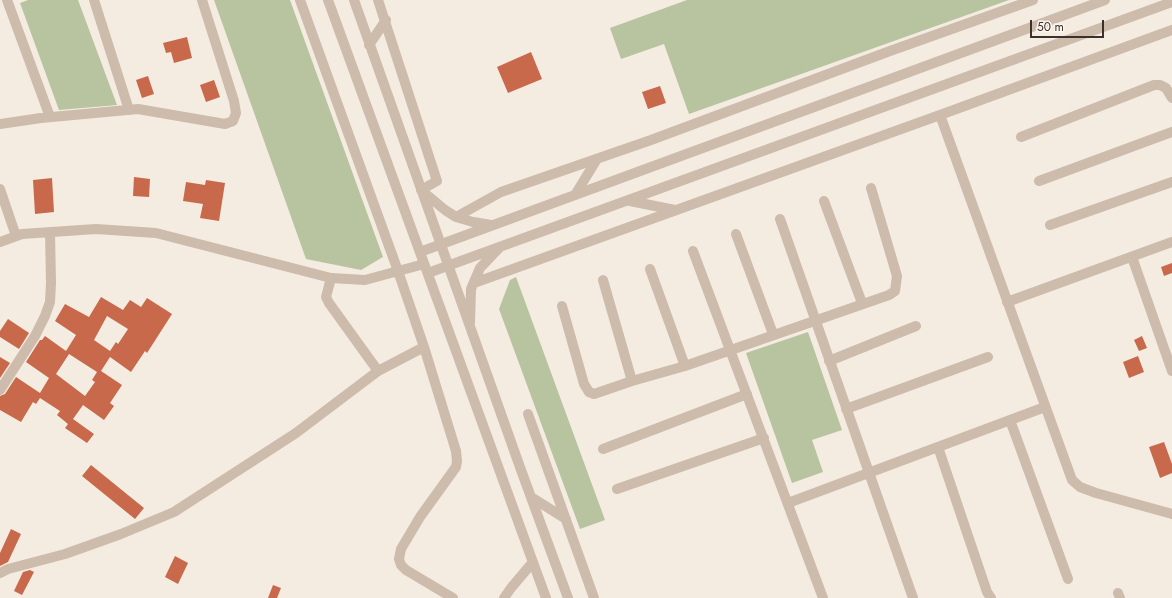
<!DOCTYPE html>
<html>
<head>
<meta charset="utf-8">
<style>
	body { margin:0 }
	#map { position:relative; width:1172px; height:598px; overflow:hidden; background:#f4ebe1; font-family:Jost,sans-serif }
	canvas { display:block }
	.scale { position:absolute; left:1030px; top:20px; width:74px; height:18px; box-sizing:border-box; border:2px solid #3b302b; border-top:0; padding-left:5px; font-size:12px; line-height:14px; white-space:nowrap; color:#3b302b; -webkit-text-stroke:3px #fbf5ee; paint-order:stroke }
</style>
</head>
<body>
<div id="map">
<canvas width="1172" height="598"></canvas>
<div class="scale">50 m</div>
</div>
<script>
const g = document.querySelector('canvas').getContext('2d');
g.lineJoin = 'round';
function fill(path, color) { g.fillStyle = color; g.fill(path, 'evenodd'); }
const poly = rows => new Path2D(rows.map(r => 'M' + r).join(''));
function stroke(path, color, width, dash) { g.strokeStyle = color; g.lineWidth = width; g.lineCap = dash ? 'butt' : 'round'; g.setLineDash(dash || []); g.stroke(path); }
fill(poly([
	[28,0,78,0,117,105,59,110,20,3],
	[214,0,290,0,383,257,361,270,306,259],
	[687,0,1009,0,689,114,664,44,621,59,610,28],
	[516,277,605,520,580,529,499,309,510,280],
	[808,332,842,430,812,440,823,472,792,483,746,353]
]), '#b8c4a0');
fill(poly([
	[187,37,192,58,174,63,171,52,166,53,163,43],
	[531,52,542,79,508,93,497,67],
	[148,76,154,94,142,98,136,80],
	[214,80,220,97,206,102,200,85],
	[660,86,666,103,648,109,642,92],
	[134,177,150,179,149,197,133,196],
	[52,178,54,212,35,214,33,180],
	[206,180,225,183,219,221,200,218,203,204,183,201,186,182,205,185],
	[1172,263,1172,273,1164,276,1161,267],
	[101,297,123,310,130,300,141,307,147,298,172,314,147,353,145,351,131,372,110,357,101,371,122,385,110,403,114,406,104,420,83,405,73,419,94,434,87,443,65,428,68,424,57,415,60,411,40,398,36,404,33,402,21,422,0,410,0,396,5,394,16,377,40,393,49,378,26,362,40,340,42,340,45,336,66,351,76,335,55,321,65,304,89,317],
	[107,316,128,329,118,344,116,342,110,351,94,340],
	[69,354,97,372,92,380,95,382,85,396,56,374],
	[8,319,29,333,19,349,0,337,0,331],
	[1142,336,1147,348,1139,351,1134,340],
	[1138,356,1144,372,1129,378,1123,362],
	[0,357,10,363,0,378],
	[1164,442,1172,464,1172,473,1160,478,1149,447],
	[91,465,144,508,135,519,82,476],
	[11,529,21,534,8,562,0,566,0,553],
	[175,556,188,563,178,584,165,577],
	[30,570,34,572,22,595,14,591,23,572],
	[273,585,281,588,277,598,268,598]
]), '#c8694b');
stroke(poly([
	[7,0,50,117],
	[94,0,129,110],
	[300,0,398,271,424,347,456,451,457,461,456,467,420,517,401,549,399,559,401,565,406,570,453,598],
	[328,0,546,598],
	[354,0,521,470,568,598],
	[378,0,437,181,421,190,445,210,456,217,473,222,491,225],
	[369,45,386,20],
	[940,115,1072,480,1080,487,1096,493,1172,514],
	[0,124,41,118,138,109,225,124,233,121,236,113,234,101,202,0],
	[1021,137,1154,85,1160,85,1166,88,1172,98],
	[1039,181,1172,132],
	[0,189,16,236],
	[575,195,597,159],
	[630,201,675,210],
	[824,201,862,303],
	[456,217,501,192,651,140,890,51,1033,0],
	[780,219,913,598],
	[1050,225,1172,182],
	[736,234,773,334],
	[0,242,22,234,96,229,156,233,331,278,365,280,424,264],
	[693,251,823,598],
	[420,252,1105,0],
	[1132,257,1172,371],
	[650,269,685,366],
	[428,273,1172,2],
	[331,278,326,297,329,303,378,371],
	[603,280,632,381],
	[474,283,940,115,1172,30],
	[1007,302,1172,242],
	[562,306,584,384,589,392,594,394,632,381,685,366,889,295,895,291,897,276,871,188],
	[470,323,471,289,480,268,499,248],
	[829,361,916,326],
	[0,390,35,336,45,316,50,302,51,283,50,232],
	[846,409,988,357],
	[528,414,594,598],
	[1010,420,1068,579],
	[938,447,987,592,991,598],
	[603,449,747,394],
	[617,489,764,438],
	[531,497,566,519],
	[788,503,1045,407],
	[0,573,8,569,65,554,121,534,174,512,296,433,378,371,424,347],
	[1118,593,1120,598],
	[504,598,511,588,533,562]
]), '#cdbbac', 10);
</script>
</body>
</html>
